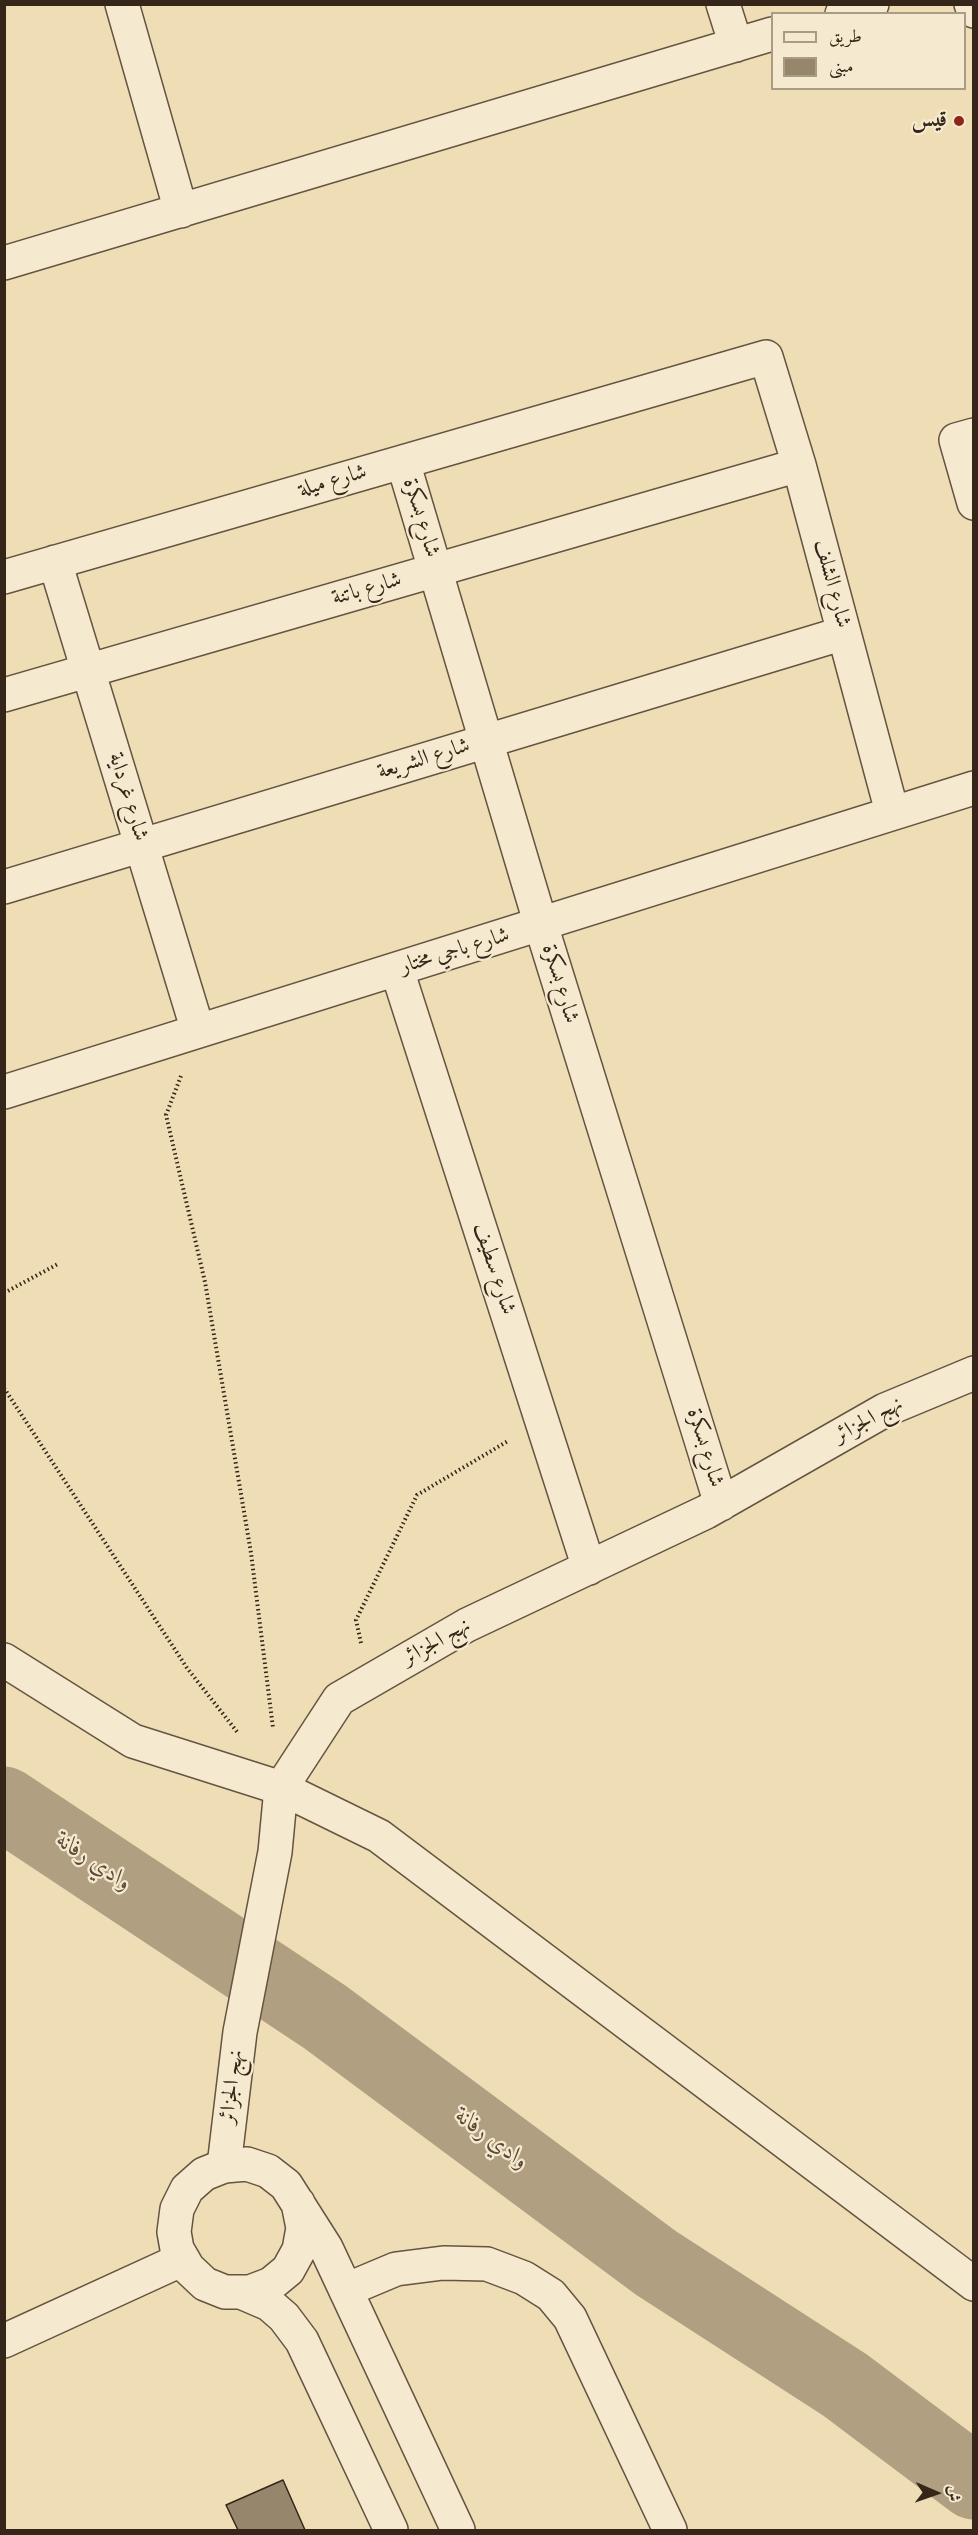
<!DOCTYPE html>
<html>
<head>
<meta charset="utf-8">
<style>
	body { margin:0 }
	#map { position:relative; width:978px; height:2535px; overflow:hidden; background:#efdeb5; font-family:"IM FELL DW Pica",Amiri,serif }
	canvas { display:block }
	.frame { position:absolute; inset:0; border:6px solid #36261a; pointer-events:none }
	.legend { position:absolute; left:771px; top:12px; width:195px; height:78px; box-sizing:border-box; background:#f5eacf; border:2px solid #a99c87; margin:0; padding:8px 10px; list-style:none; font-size:18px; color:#36261a }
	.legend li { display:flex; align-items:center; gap:12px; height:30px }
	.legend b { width:30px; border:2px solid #a99c87 }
	.north { position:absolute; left:906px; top:2463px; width:60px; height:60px; -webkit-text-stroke:4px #f5eacf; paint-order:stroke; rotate:92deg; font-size:16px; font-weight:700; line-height:24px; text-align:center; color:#36261a }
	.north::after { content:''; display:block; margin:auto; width:21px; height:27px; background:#36261a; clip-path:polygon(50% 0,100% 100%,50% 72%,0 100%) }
</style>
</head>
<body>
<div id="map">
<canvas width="978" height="2535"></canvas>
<div class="frame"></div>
<ul class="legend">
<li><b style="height:8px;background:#f5eacf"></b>طريق</li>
<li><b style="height:16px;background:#96866b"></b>مبنى</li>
</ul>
<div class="north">ش</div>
</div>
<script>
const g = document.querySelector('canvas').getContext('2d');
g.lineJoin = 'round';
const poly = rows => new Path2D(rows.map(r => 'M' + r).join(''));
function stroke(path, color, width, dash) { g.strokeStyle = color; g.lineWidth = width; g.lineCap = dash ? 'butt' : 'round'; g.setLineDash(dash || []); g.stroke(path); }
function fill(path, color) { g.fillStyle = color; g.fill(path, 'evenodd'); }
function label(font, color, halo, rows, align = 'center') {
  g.font = font + ' "IM FELL DW Pica",Amiri,serif'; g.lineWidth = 4.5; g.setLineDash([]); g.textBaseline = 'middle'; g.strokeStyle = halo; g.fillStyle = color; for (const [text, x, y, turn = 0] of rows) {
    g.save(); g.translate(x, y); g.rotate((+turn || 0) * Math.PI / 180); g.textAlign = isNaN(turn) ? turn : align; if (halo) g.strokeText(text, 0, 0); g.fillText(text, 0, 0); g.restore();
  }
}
stroke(poly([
	[4,1804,325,2017,656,2263,845,2385,974,2482]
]), '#b09f80', 75);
const building = poly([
	[283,2480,305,2530,238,2530,226,2505,283,2480]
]);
fill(building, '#96866b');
stroke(building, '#36261a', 1.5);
const minor = poly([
	[122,4,181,211],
	[723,4,736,45],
	[971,4,974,11],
	[842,14,872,4],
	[4,263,772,34],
	[974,435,956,440,974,503],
	[403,462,541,925,721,1504],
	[55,562,198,1031],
	[4,577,766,357,799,465,892,812],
	[4,695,799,465],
	[4,887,844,633],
	[397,970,589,1568],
	[4,1092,974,788],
	[4,1660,133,1741,281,1788,379,1836,974,2284],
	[224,2166,240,2032,275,1852,281,1788,339,1699,467,1625,706,1512,885,1410,974,1373],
	[346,2290,396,2269,443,2263,487,2264,524,2278,551,2295,570,2318,670,2530]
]);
const tertiary = poly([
	[298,2203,303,2228,299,2250,288,2270,271,2284,250,2292,225,2292,205,2284,188,2268,177,2249,174,2232,177,2209,187,2189,204,2174,224,2166,247,2164,268,2171,286,2185,326,2248,458,2530],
	[241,2292,269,2304,284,2317,302,2341,391,2530],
	[4,2341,183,2259]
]);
stroke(minor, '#645441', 36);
stroke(tertiary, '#645441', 36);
stroke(poly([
	[181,1076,166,1115,205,1282,251,1553,273,1728],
	[4,1293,58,1264],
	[4,1388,187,1668,238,1733],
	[361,1643,356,1620,417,1495,508,1441]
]), '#36261a', 4, [1.5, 3]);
stroke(minor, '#f5eacf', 33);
stroke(tertiary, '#f5eacf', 33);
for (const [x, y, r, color] of [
	[959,121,6,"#8f2418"]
]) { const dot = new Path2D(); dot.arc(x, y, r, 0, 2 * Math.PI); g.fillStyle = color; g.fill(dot); stroke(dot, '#f5eacf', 2); }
label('bold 22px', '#36261a', '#f5eacf', [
	["قيس",947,121]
], 'right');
label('22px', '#36261a', '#f5eacf', [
	["شارع ميلة",333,482,-16],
	["شارع بسكرة",420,518,73],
	["شارع الشلف",831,584,75],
	["شارع باتنة",367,590,-16],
	["شارع الشريعة",424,760,-17],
	["شارع غرداية",127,797,73],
	["شارع باجي مختار",455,952,-17],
	["شارع بسكرة",559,984,73],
	["شارع سطيف",493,1269,72],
	["نهج الجزائر",869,1421,-28],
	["شارع بسكرة",704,1448,73],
	["نهج الجزائر",437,1643,-29],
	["نهج الجزائر",233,2087,-83]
]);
label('italic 24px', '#5b4a39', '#f5eacf', [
	["وادي رفانة",93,1863,34],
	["وادي رفانة",491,2140,37]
]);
</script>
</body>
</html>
